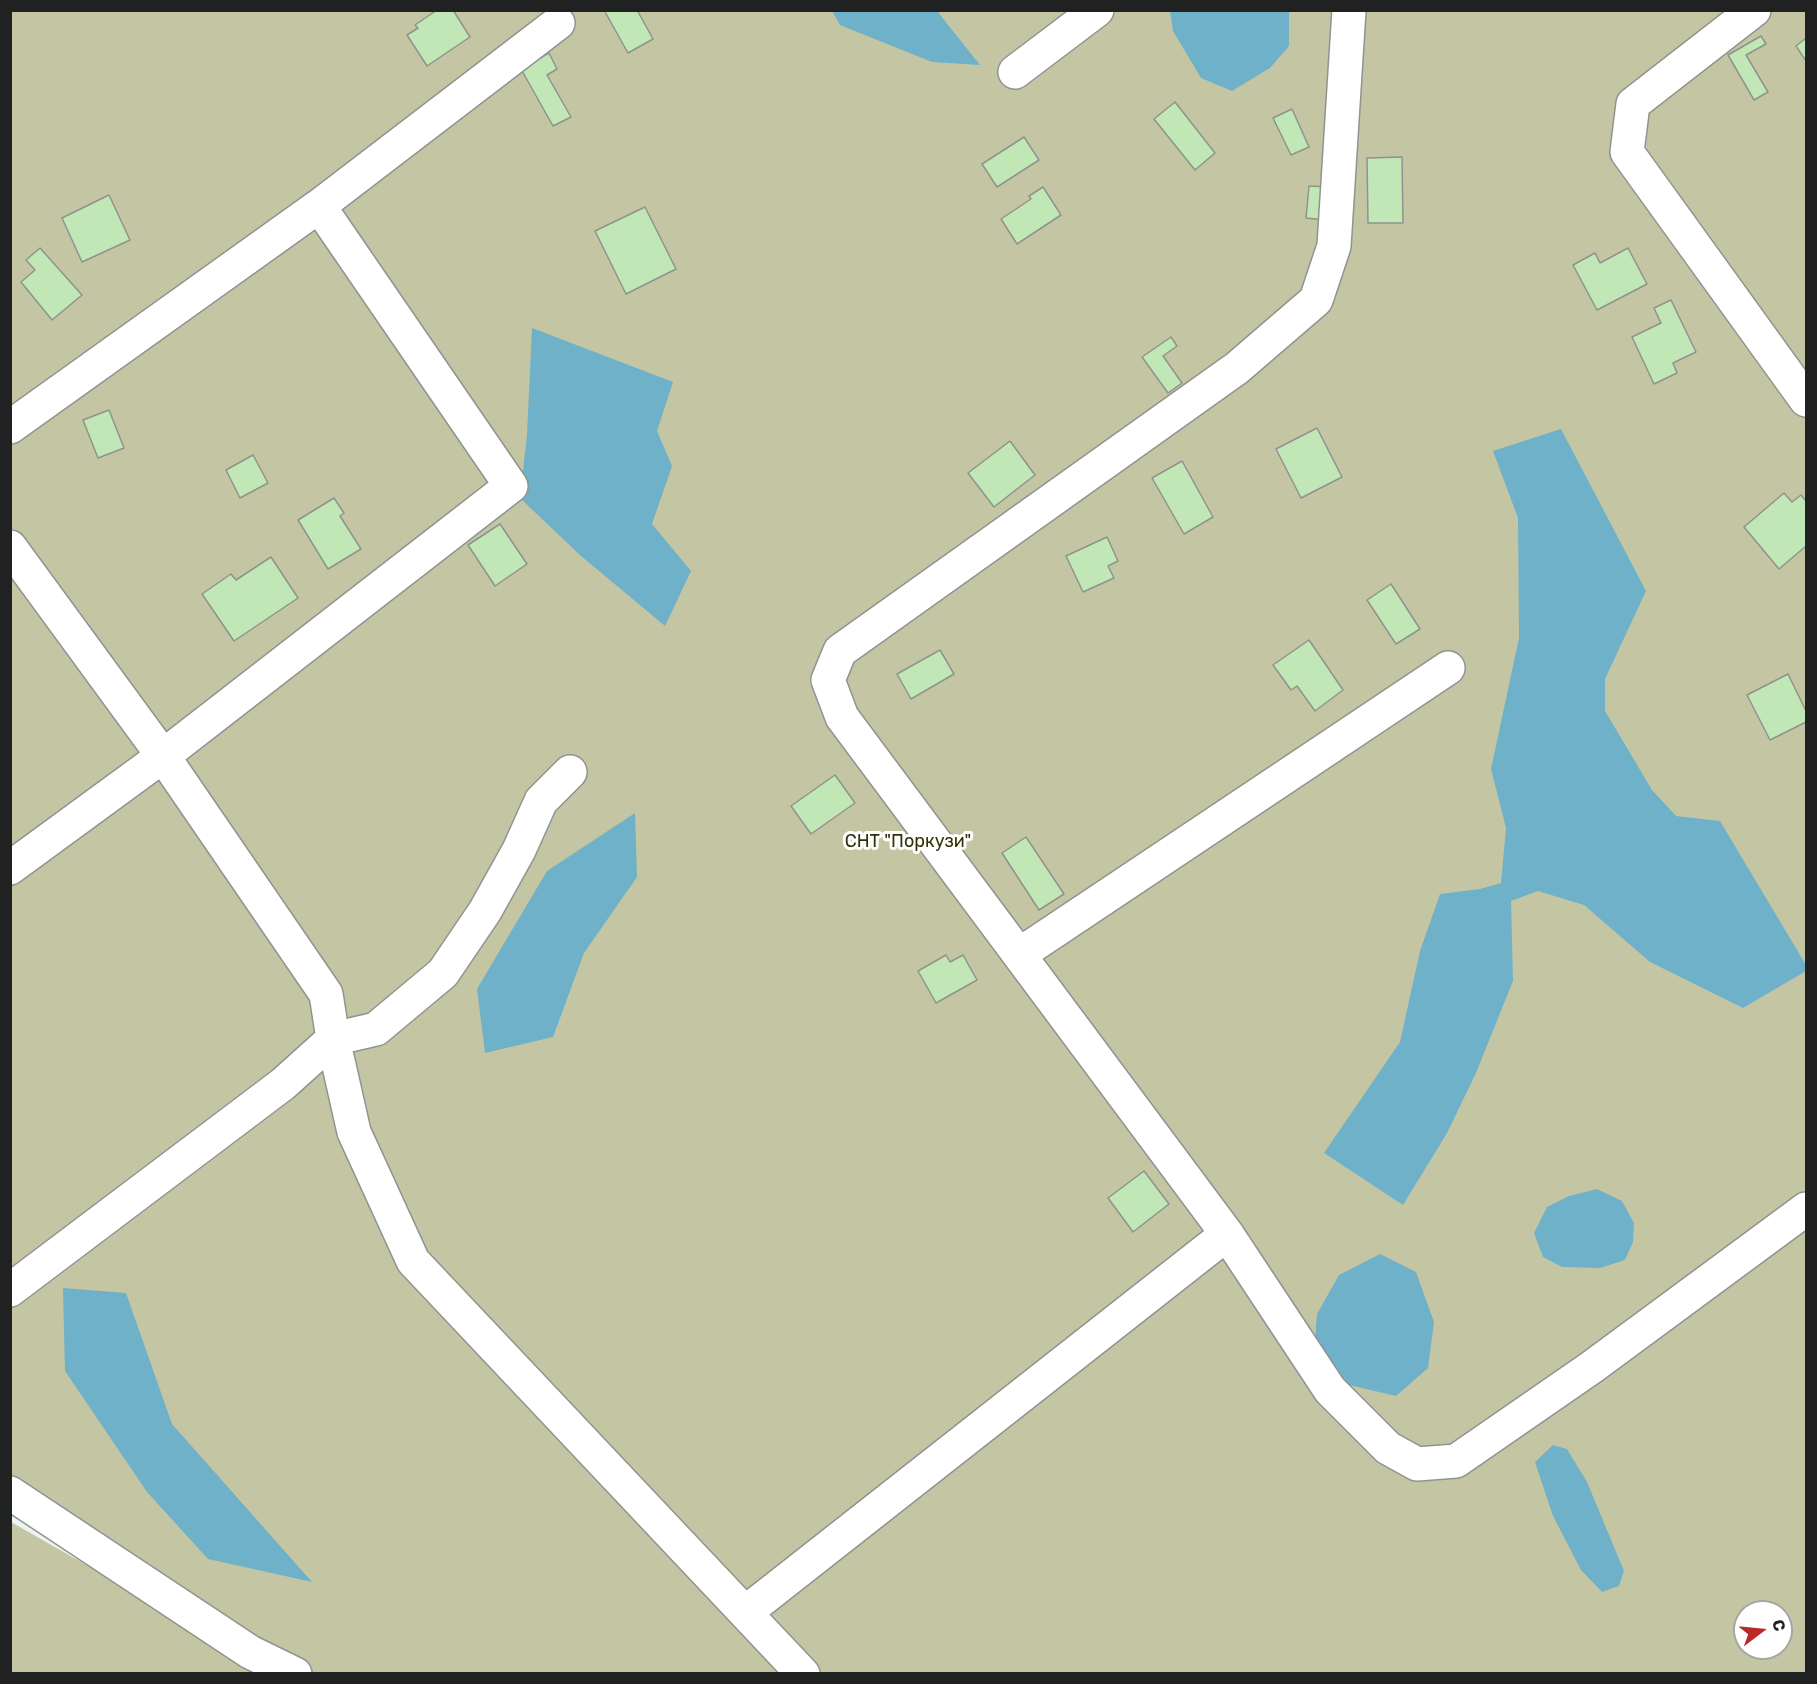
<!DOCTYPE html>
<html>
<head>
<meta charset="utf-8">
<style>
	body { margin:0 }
	#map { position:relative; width:1817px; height:1684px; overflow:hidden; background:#ecf4f1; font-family:Rubik,sans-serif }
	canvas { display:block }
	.frame { position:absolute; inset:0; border:12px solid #1f2221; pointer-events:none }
	.north { position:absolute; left:1733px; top:1600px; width:60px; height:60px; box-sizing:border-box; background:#fff; border:2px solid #a5a7a6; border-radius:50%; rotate:74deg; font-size:16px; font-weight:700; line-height:24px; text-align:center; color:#1f2221 }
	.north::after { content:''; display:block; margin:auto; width:21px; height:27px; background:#b92928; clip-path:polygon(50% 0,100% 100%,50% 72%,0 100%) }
</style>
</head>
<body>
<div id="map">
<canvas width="1817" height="1684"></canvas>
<div class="frame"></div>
<div class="north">С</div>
</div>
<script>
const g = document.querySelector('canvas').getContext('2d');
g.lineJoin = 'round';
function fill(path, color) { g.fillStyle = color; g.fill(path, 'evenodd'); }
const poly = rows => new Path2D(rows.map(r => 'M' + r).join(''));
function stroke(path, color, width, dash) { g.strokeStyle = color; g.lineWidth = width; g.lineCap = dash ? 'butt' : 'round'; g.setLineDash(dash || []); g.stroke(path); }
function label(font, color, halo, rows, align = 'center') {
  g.font = font + ' Rubik,sans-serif'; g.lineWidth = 6; g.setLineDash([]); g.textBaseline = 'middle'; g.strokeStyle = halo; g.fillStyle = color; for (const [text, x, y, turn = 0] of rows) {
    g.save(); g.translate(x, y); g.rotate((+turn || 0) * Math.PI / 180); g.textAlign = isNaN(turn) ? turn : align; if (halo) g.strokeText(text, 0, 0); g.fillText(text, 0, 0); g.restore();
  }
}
fill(poly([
	[10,11,1806,11,1806,1673,295,1673,11,1493],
	[1745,1612,1781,1612,1781,1648,1745,1648],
	[11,1522,276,1673,11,1673]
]), '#c4c6a3');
fill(poly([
	[832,11,937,11,980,65,932,62,840,25],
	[1170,11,1289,11,1289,46,1270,68,1232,91,1201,78,1173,31],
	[532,328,673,382,657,431,672,466,652,524,691,571,665,626,581,556,520,498,527,435],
	[1561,429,1646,591,1605,679,1605,711,1652,790,1676,816,1720,821,1806,965,1806,971,1743,1008,1650,962,1584,905,1538,891,1511,901,1513,981,1476,1073,1447,1133,1403,1205,1324,1153,1400,1042,1420,951,1440,894,1480,889,1501,883,1506,828,1491,769,1519,638,1518,518,1493,451],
	[635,813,637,877,584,953,553,1037,485,1053,477,989,547,871],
	[1597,1189,1622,1201,1634,1223,1633,1242,1625,1260,1600,1268,1562,1267,1543,1257,1534,1233,1547,1207,1569,1196],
	[1380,1254,1416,1272,1434,1322,1428,1368,1396,1396,1349,1385,1315,1341,1317,1314,1339,1275],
	[63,1288,126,1293,172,1424,312,1582,208,1559,147,1492,65,1371],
	[1553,1445,1567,1449,1587,1482,1624,1571,1619,1586,1602,1592,1581,1570,1553,1516,1535,1462]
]), '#6fb1c8');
const building = poly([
	[437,10,453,10,470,37,427,66,407,35,418,28,415,25,437,10],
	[604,10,637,10,653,39,628,53,604,10],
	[1761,36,1766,44,1746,55,1768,92,1754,100,1728,55,1761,36],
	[1806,38,1806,61,1796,46,1806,38],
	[549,53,557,69,547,75,571,117,553,126,521,69,549,53],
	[1175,102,1215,153,1195,170,1154,119,1175,102],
	[1292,109,1309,147,1291,155,1273,118,1292,109],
	[1024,137,1039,160,997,187,982,164,1024,137],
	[1402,157,1403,223,1368,223,1367,158,1402,157],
	[1309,186,1329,187,1326,220,1306,218,1309,186],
	[1043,187,1061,215,1017,244,1001,219,1031,199,1029,196,1043,187],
	[109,195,130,240,82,262,62,218,109,195],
	[645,207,676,269,626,294,595,231,645,207],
	[40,248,82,295,52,320,21,282,35,270,26,260,40,248],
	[1628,248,1647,284,1597,310,1573,265,1595,253,1600,263,1628,248],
	[1671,300,1696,352,1673,363,1677,373,1654,384,1632,337,1661,323,1654,308,1671,300],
	[1171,337,1177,346,1163,356,1182,383,1168,393,1142,357,1171,337],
	[109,410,124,448,98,458,83,420,109,410],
	[1317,428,1342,477,1301,498,1276,449,1317,428],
	[1010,441,1035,475,994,507,968,473,1010,441],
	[253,455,268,483,240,498,226,470,253,455],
	[1182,461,1213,517,1184,534,1152,478,1182,461],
	[1784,493,1792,502,1801,495,1806,501,1806,546,1779,569,1744,527,1784,493],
	[334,498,344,513,340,516,361,549,328,569,298,520,334,498],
	[500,524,527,564,495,586,468,545,500,524],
	[1107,537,1118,561,1108,566,1114,578,1083,592,1066,556,1107,537],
	[271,557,298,598,234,641,202,594,231,574,236,580,271,557],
	[1391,584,1420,629,1396,644,1367,600,1391,584],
	[1309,640,1343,690,1315,711,1297,686,1291,690,1273,665,1309,640],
	[940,650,954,674,911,699,897,674,940,650],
	[1788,674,1806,711,1806,722,1770,740,1747,695,1788,674],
	[835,775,855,803,811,834,791,806,835,775],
	[1026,837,1064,894,1039,910,1002,853,1026,837],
	[946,955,950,962,963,955,977,980,936,1003,918,971,946,955],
	[1144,1171,1169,1204,1133,1232,1108,1198,1144,1171]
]);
fill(building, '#c1e7b7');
stroke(building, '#8f938e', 1.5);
const minor = poly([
	[1349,10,1334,246,1316,300,1237,368,840,651,828,680,842,717,1227,1234,1330,1390,1388,1448,1417,1464,1456,1461,1592,1367,1806,1209],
	[1754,10,1633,104,1627,152,1806,400],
	[1015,72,1097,10],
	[10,427,319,206,558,23],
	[10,547,163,756,326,994,333,1039,354,1132,413,1261,803,1674],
	[10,868,163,756,511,486,319,206],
	[1020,954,1448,668],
	[10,1290,283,1084,333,1039,376,1029,443,973,485,911,519,850,541,801,570,772],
	[10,1493,250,1652,295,1674],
	[746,1612,1227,1234]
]);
stroke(minor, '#8e9591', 36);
stroke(minor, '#fff', 33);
label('18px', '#303104', '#fff', [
	["СНТ \"Поркузи\"",908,842]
]);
</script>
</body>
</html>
